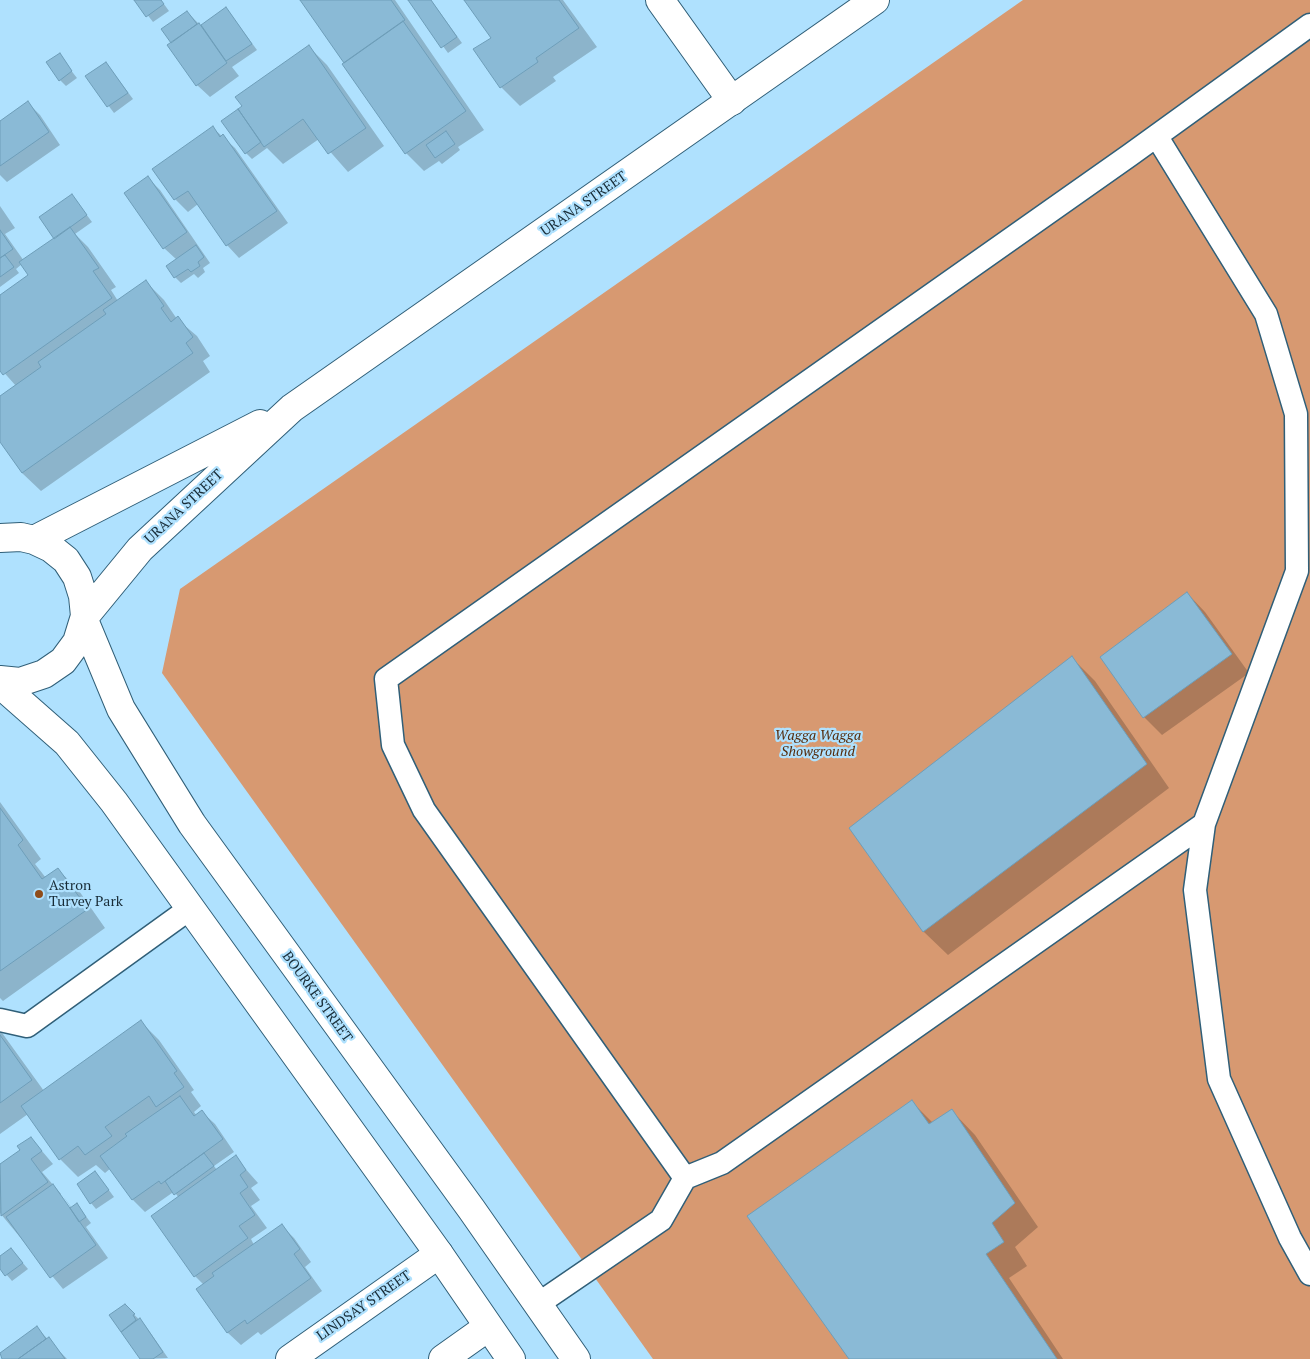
<!DOCTYPE html>
<html>
<head>
<meta charset="utf-8">
<style>
	body { margin:0 }
	canvas { display:block; background:#afe1fe }
</style>
</head>
<body>
<canvas width="1310" height="1359"></canvas>
<script>
const g = document.querySelector('canvas').getContext('2d');
g.lineJoin = 'round';
function fill(path, color) { g.fillStyle = color; g.fill(path, 'evenodd'); }
const poly = rows => new Path2D(rows.map(r => 'M' + r).join(''));
function stroke(path, color, width, dash) { g.strokeStyle = color; g.lineWidth = width; g.lineCap = dash ? 'butt' : 'round'; g.setLineDash(dash || []); g.stroke(path); }
function label(font, color, halo, rows, align = 'center') {
  g.font = font + ' "PT Serif",serif'; g.lineWidth = 4.5; g.setLineDash([]); g.textBaseline = 'middle'; g.strokeStyle = halo; g.fillStyle = color; for (const [text, x, y, turn = 0] of rows) {
    g.save(); g.translate(x, y); g.rotate((+turn || 0) * Math.PI / 180); g.textAlign = isNaN(turn) ? turn : align; if (halo) g.strokeText(text, 0, 0); g.fillText(text, 0, 0); g.restore();
  }
}
fill(poly([
	[1023,0,1310,0,1310,1359,653,1359,162,673,180,589]
]), '#d79971');
fill(poly([
	[136,0,161,0,169,11,153,22],
	[301,0,395,0,484,130,458,147,460,150,442,164,439,161,424,171,406,153],
	[409,0,431,0,462,43,448,53],
	[466,0,563,0,597,47,553,77,556,81,520,106,501,87,475,50,492,38],
	[226,8,257,50,232,67,239,76,210,97,197,85,173,43,187,12,201,26],
	[308,46,327,65,384,146,348,172,319,139,283,164,267,148,252,159,246,153,244,106],
	[59,55,77,78,66,86,60,80],
	[106,63,133,99,114,113,87,77],
	[28,103,40,115,60,145,7,182,0,175,0,122],
	[213,128,235,148,288,223,239,258,227,245,198,204,188,212,175,199,154,169],
	[148,178,160,190,210,263,203,268,205,272,198,278,194,274,181,283,175,277,177,260,164,248],
	[72,195,92,222,75,234,88,247,116,287,111,290,118,301,146,282,164,300,177,319,197,336,210,356,203,361,210,372,41,491,22,473,0,440,0,398,16,386,0,368,0,297,30,276,22,264,16,269,19,273,0,287,0,206,15,228,5,234,24,261,55,239],
	[1187,593,1205,612,1249,673,1162,735,1144,717],
	[1072,658,1095,681,1169,788,948,955,924,932,851,829],
	[0,802,41,859,35,864,46,878,58,870,77,888,105,928,3,1001,0,998],
	[141,1022,159,1040,194,1090,191,1092,201,1106,194,1112,197,1116,202,1112,215,1124,234,1152,214,1166,217,1170,235,1157,258,1183,251,1188,260,1200,251,1206,267,1228,251,1239,254,1245,281,1225,294,1238,311,1262,305,1267,322,1291,261,1335,258,1332,241,1345,228,1333,197,1289,204,1285,195,1276,179,1198,176,1194,172,1193,145,1212,133,1200,111,1168,105,1173,96,1165,78,1177,60,1159,28,1114,0,1134,0,1030,44,1091],
	[911,1101,933,1123,952,1111,975,1135,1038,1227,1015,1247,1027,1266,1009,1278,1063,1359,850,1359],
	[31,1138,53,1164,42,1172,61,1194,59,1195,69,1209,72,1209,63,1196,72,1208,77,1205,82,1211,91,1223,86,1227,108,1258,63,1289,0,1213,0,1166,22,1150],
	[100,1178,114,1197,96,1209,91,1203],
	[11,1249,28,1269,12,1281,0,1267,0,1257],
	[125,1306,145,1325,168,1358,142,1359,110,1316],
	[37,1328,67,1359,3,1359,0,1354]
]), '#0003');
const building = poly([
	[134,0,161,0,164,4,146,17,134,0],
	[300,0,391,0,405,20,344,63,300,0],
	[408,0,431,0,457,37,441,48,408,0],
	[464,0,559,0,579,28,536,58,538,62,500,88,473,49,491,38,464,0],
	[226,7,252,44,226,61,201,25,226,7],
	[187,11,197,24,171,43,161,29,187,11],
	[403,21,466,111,405,154,342,64,403,21],
	[199,23,227,63,196,86,167,45,199,23],
	[309,45,366,128,328,154,303,119,264,147,238,109,242,106,235,97,309,45],
	[60,53,72,71,59,81,46,62,60,53],
	[106,62,128,93,107,107,85,76,106,62],
	[28,101,49,132,0,166,0,121,28,101],
	[238,109,261,142,245,154,221,121,238,109],
	[213,126,220,137,223,134,277,211,226,246,188,191,174,200,152,169,213,126],
	[446,131,455,144,435,158,426,145,446,131],
	[148,176,187,232,163,249,124,193,148,176],
	[72,194,87,215,54,239,39,217,72,194],
	[70,227,99,268,93,271,112,298,3,375,0,371,0,295,28,275,19,262,70,227],
	[0,230,13,249,0,258,0,230],
	[196,245,204,257,198,262,200,266,191,272,188,269,174,278,166,266,196,245],
	[5,255,14,267,0,277,0,258,5,255],
	[146,280,164,306,161,308,171,322,178,316,193,337,186,343,193,353,22,473,0,442,0,396,41,367,38,362,106,314,103,310,146,280],
	[1187,592,1232,654,1143,718,1100,657,1187,592],
	[1072,656,1147,764,923,932,849,828,1072,656],
	[0,808,23,840,18,845,42,879,58,868,88,909,0,971,0,808],
	[141,1020,177,1071,174,1073,184,1087,156,1107,149,1096,105,1127,112,1136,85,1155,78,1146,59,1160,21,1106,141,1020],
	[0,1035,32,1080,0,1103,0,1035],
	[180,1096,194,1116,202,1110,223,1139,161,1184,159,1181,132,1200,100,1156,127,1136,125,1134,180,1096],
	[912,1100,929,1124,952,1109,1015,1203,992,1223,1004,1242,986,1254,1057,1359,849,1359,747,1216,912,1100],
	[31,1137,42,1151,31,1159,48,1182,1,1216,0,1164,20,1150,17,1146,31,1137],
	[204,1153,214,1166,174,1195,165,1181,204,1153],
	[236,1155,246,1170,240,1175,248,1187,240,1193,255,1215,239,1226,248,1238,194,1277,151,1216,236,1155],
	[95,1171,109,1190,90,1204,77,1184,95,1171],
	[53,1184,96,1245,50,1278,6,1217,53,1184],
	[77,1203,86,1217,79,1222,70,1208,77,1203],
	[282,1224,300,1249,294,1254,311,1278,247,1324,245,1320,227,1333,196,1289,214,1276,212,1273,282,1224],
	[11,1248,23,1263,5,1276,0,1269,0,1256,11,1248],
	[125,1304,135,1314,133,1315,136,1320,121,1332,109,1315,125,1304],
	[140,1318,163,1352,153,1359,140,1359,121,1332,140,1318],
	[37,1326,46,1339,18,1359,2,1359,0,1353,37,1326],
	[49,1337,65,1359,18,1359,46,1339,49,1337]
]);
fill(building, '#8abad6');
stroke(building, '#6e9eb9', 1);
const lane = poly([
	[1157,137,1266,314,1296,414,1297,571,1204,824,1195,890,1219,1079,1290,1238,1310,1274],
	[0,1020,27,1026,192,907],
	[685,1178,722,1163,1204,824],
	[538,1304,661,1220,685,1178,424,810,393,745,386,679,1130,155,1310,25]
]);
const street = poly([
	[660,0,732,101],
	[290,1359,439,1254],
	[443,1359,488,1327]
]);
const secondary = poly([
	[0,538,21,537,34,540,51,548,66,560,77,577,83,596,85,616,77,642,63,661,44,674,20,682,0,680],
	[34,540,260,424],
	[85,616,140,549,292,408,875,0],
	[84,620,121,709,192,824,472,1210,576,1359],
	[0,684,67,743,114,802,439,1254,511,1359]
]);
stroke(lane, '#305f78', 25);
stroke(street, '#305f78', 30);
stroke(secondary, '#305f78', 30);
stroke(lane, '#fff', 22);
stroke(street, '#fff', 28);
stroke(secondary, '#fff', 28);
for (const [x, y, r, color] of [
	[39,894,5,"#8f4d1a"]
]) { const dot = new Path2D(); dot.arc(x, y, r, 0, 2 * Math.PI); g.fillStyle = color; g.fill(dot); stroke(dot, '#afe1fe', 2); }
label('14px', '#182c37', '#afe1fe', [
	["URANA STREET",584,204,-35],
	["URANA STREET",184,507,-43],
	["BOURKE STREET",317,997,54],
	["LINDSAY STREET",364,1306,-35]
]);
label('italic 14px', '#552b0b', '#afe1fe', [
	["Wagga Wagga",818,736],
	["Showground",818,752]
]);
label('14px', '#182c37', '#afe1fe', [
	["Astron",49,886],
	["Turvey Park",49,902]
], 'left');
</script>
</body>
</html>
